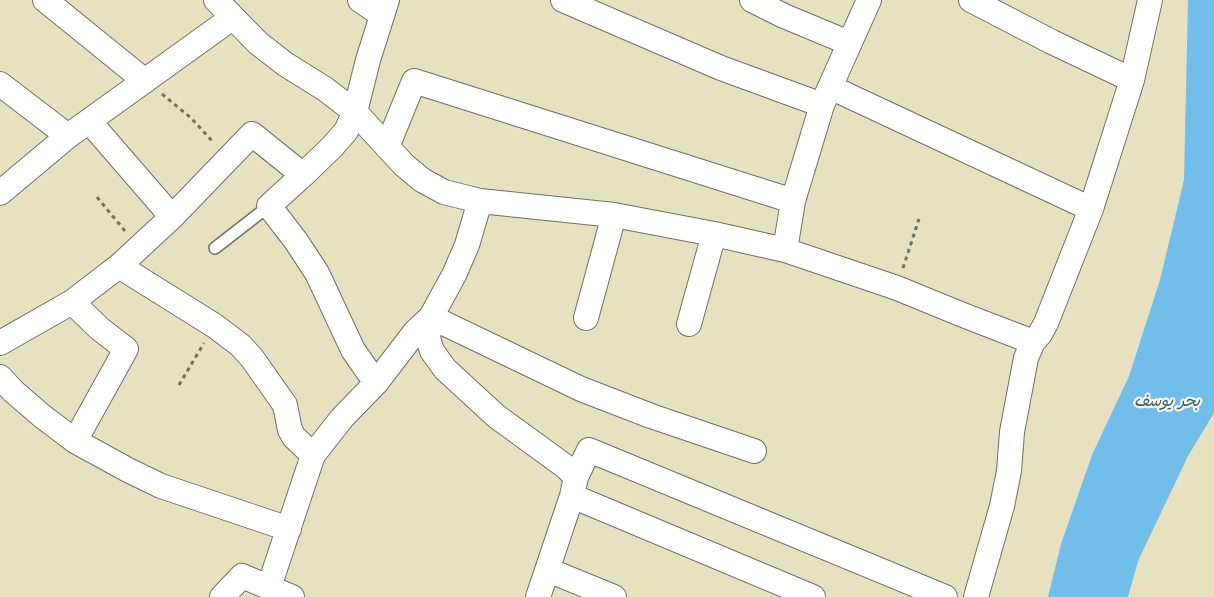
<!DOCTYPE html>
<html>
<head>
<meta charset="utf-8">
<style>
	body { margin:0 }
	canvas { display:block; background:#e7e1bf }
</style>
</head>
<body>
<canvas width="1214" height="597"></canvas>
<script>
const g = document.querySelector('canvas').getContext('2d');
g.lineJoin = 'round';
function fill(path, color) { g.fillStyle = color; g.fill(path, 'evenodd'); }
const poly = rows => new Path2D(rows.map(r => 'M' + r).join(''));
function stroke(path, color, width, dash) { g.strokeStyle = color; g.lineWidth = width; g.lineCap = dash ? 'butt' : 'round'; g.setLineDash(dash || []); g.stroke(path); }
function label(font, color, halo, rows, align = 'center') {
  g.font = font + ' "Playpen Sans","Playpen Sans Arabic",sans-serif'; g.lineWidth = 4.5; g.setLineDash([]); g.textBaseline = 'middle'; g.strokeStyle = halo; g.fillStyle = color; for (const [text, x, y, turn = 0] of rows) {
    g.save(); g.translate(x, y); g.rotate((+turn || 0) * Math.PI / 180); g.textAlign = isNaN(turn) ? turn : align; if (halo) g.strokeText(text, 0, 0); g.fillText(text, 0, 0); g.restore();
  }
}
fill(poly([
	[1188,0,1214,0,1214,413,1188,456,1138,561,1128,597,1048,597,1061,544,1092,455,1129,376,1160,280,1184,180]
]), '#71beeb');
const lane = poly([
	[215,248,269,206]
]);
const street = poly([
	[45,0,145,81],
	[216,0,258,43,285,64,325,89,355,112,404,165,422,180,444,192,480,201,614,215,714,234,785,250,897,288,963,315,1033,342],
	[360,0,382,15],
	[563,0,721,68,822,105],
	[752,0,784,16,849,43],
	[971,0,1052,42,1132,80],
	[0,84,68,136],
	[830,87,1091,209],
	[89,121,172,217],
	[387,147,414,81,793,201],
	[0,193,68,136,232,18],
	[785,250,793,201,822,105,869,0],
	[119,266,215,326,240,345,252,358,285,405,290,430,294,437,313,455],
	[72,302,100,329,126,349,75,441],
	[431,317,581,389,651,416,754,451],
	[431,317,428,338,432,351,445,369,496,416,566,467,576,477],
	[586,318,614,215],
	[689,324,714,234],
	[0,343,72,302,119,266,172,217,252,134,303,175],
	[0,377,13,391,42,416,75,441,128,470,161,486,289,529],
	[376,383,353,350,317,273,296,241,269,206,303,175,332,147,346,131,355,112,368,60,387,0],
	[572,496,813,597],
	[548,570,614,597],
	[269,587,313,455,342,418,376,383,415,332,431,317,454,275,467,245,480,201],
	[222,597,242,576,292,597],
	[538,597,572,496,576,477,589,450,945,597],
	[976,597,1002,506,1009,471,1012,432,1026,358,1033,342,1040,334,1046,323,1091,209,1132,80,1150,0]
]);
stroke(lane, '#657665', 14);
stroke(street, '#657665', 26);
stroke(poly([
	[162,94,191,118,214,143],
	[97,197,125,231],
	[903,268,919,219],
	[179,385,204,343]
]), '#657665', 3, [4, 4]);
stroke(lane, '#fff', 11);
stroke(street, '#fff', 24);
label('italic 16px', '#345d62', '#f6f6f2', [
	["بحر يوسف",1167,402]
]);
</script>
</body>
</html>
